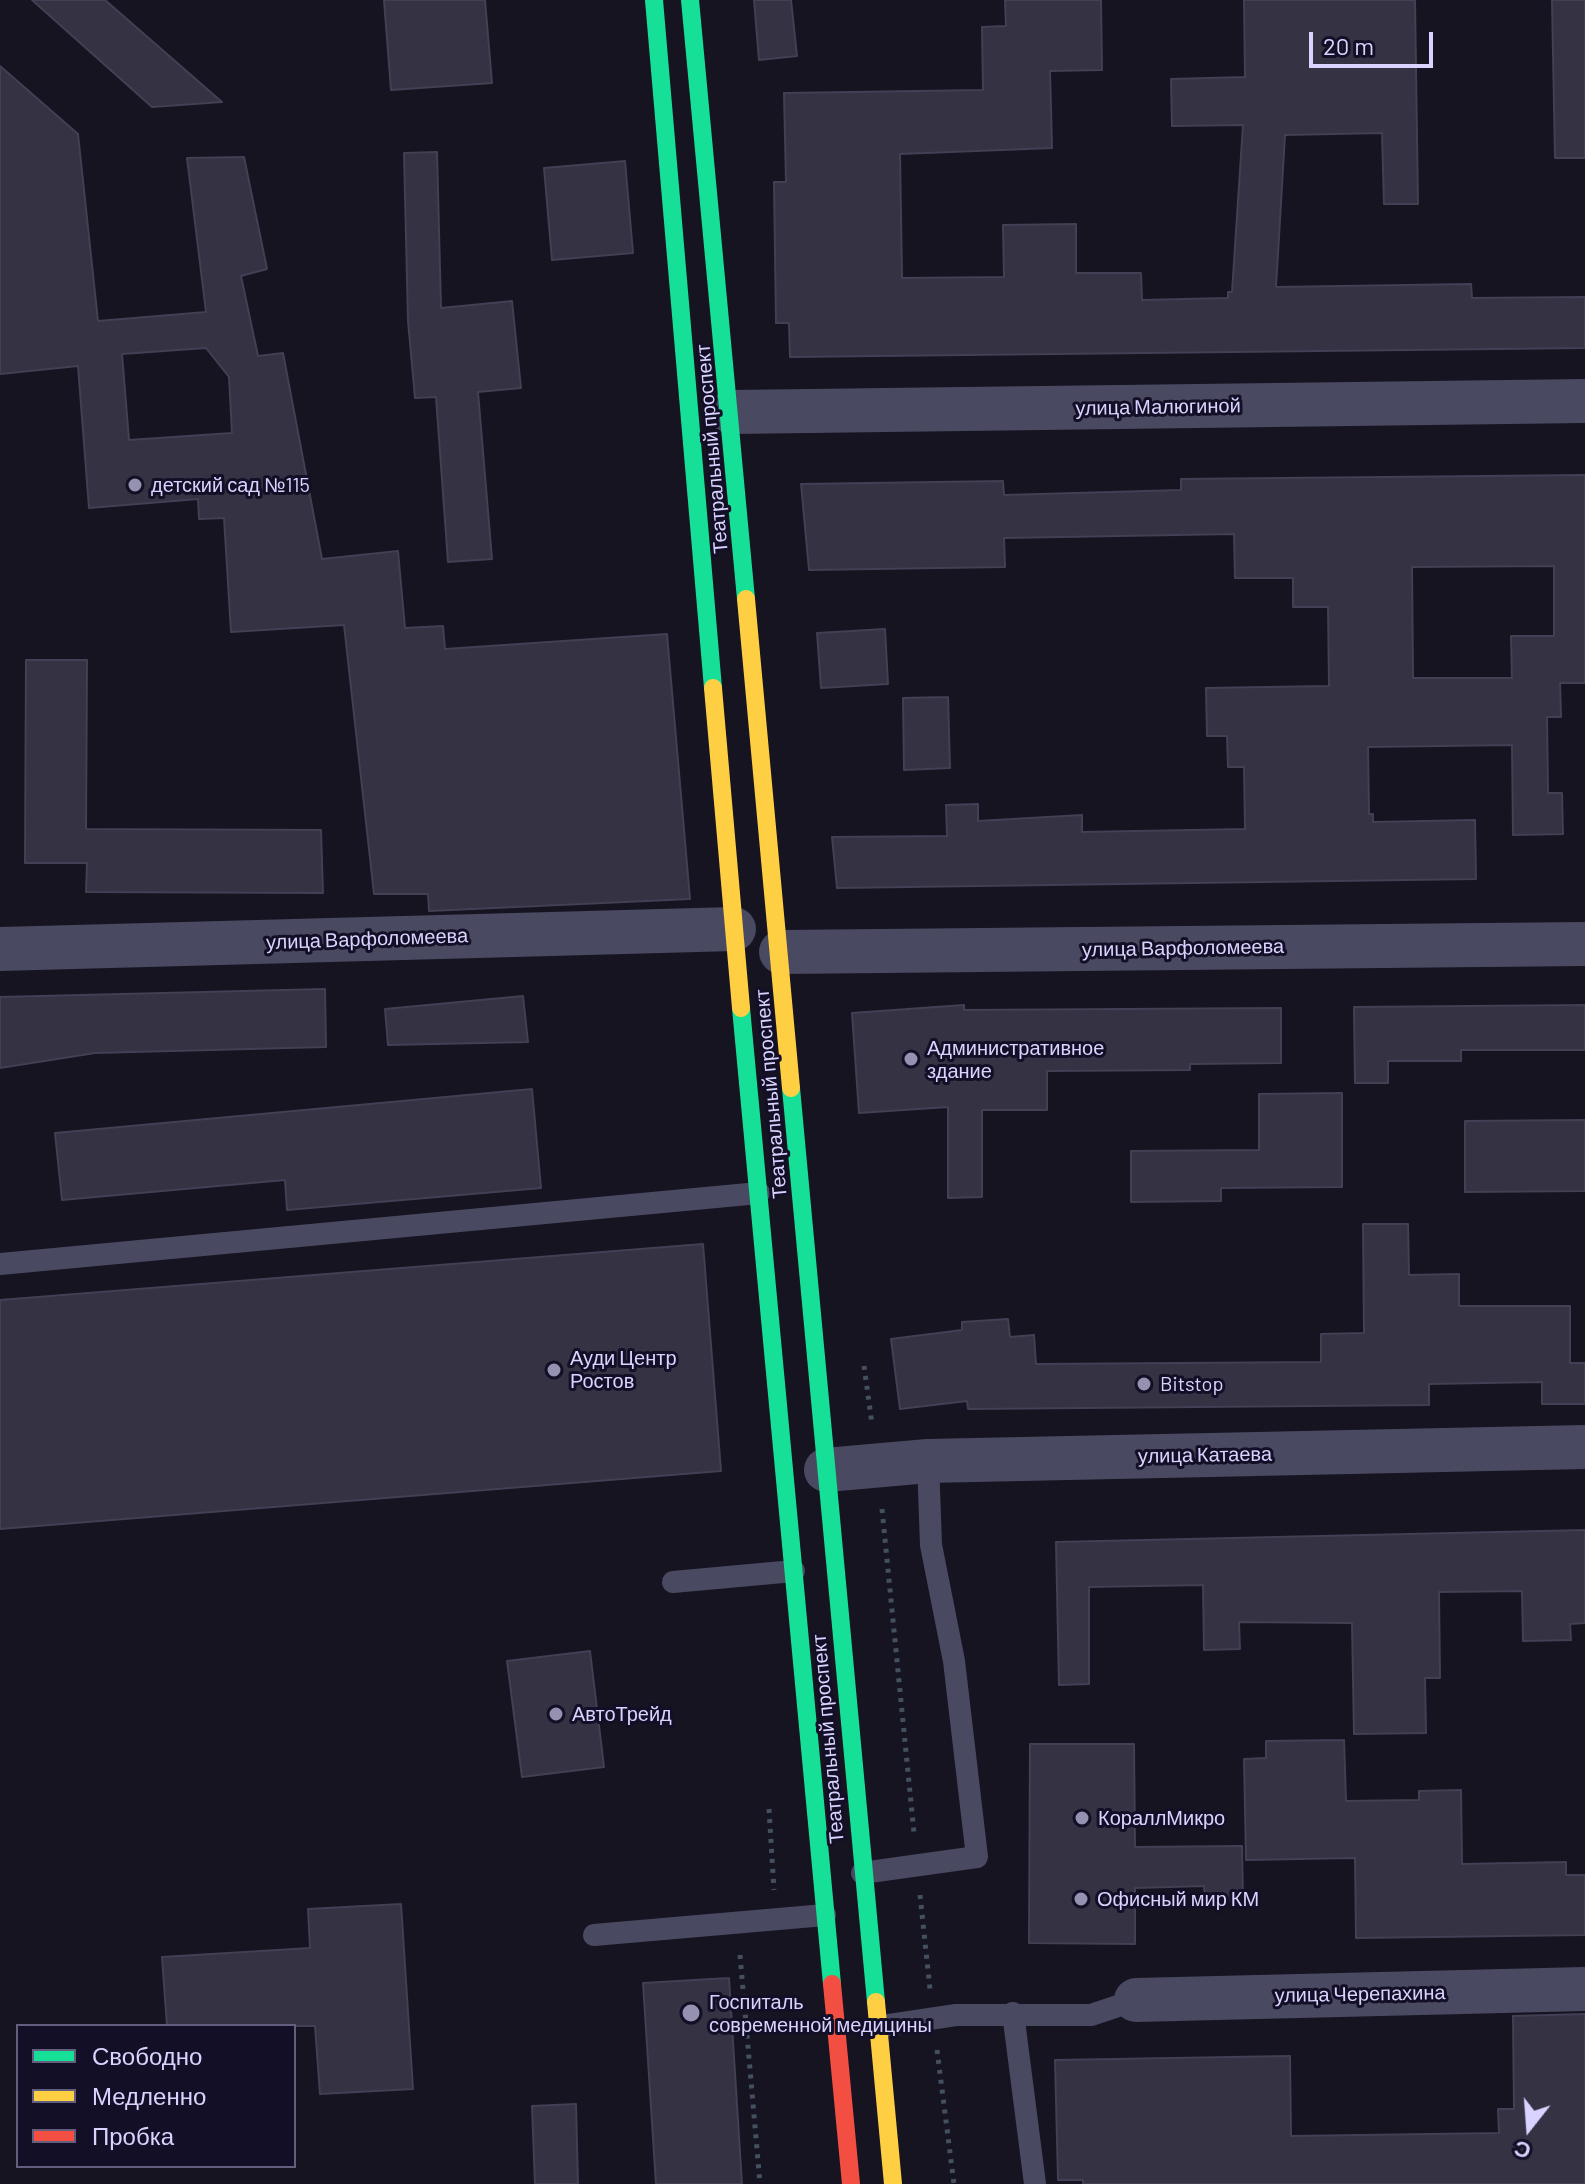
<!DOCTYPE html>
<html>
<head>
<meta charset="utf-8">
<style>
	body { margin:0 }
	#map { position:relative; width:1585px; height:2184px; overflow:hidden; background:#161421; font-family:Barlow,sans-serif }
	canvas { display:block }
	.legend { position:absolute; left:16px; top:2024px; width:280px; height:144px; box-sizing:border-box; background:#130f26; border:2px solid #625e7d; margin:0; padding:10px 14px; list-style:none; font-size:24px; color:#d9d4ff }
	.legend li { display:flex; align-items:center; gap:16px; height:40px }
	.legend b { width:40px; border:2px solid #625e7d }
	.north { position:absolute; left:1489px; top:2088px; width:80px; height:80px; -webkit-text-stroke:6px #130f26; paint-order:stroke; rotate:197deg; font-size:22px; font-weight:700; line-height:32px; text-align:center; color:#d9d4ff }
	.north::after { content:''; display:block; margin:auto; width:28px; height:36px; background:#d9d4ff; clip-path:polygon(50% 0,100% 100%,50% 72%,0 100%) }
	.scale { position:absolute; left:1309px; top:32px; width:124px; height:36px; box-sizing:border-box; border:4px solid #d9d4ff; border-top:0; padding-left:10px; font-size:24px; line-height:28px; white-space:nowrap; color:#d9d4ff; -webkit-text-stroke:6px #130f26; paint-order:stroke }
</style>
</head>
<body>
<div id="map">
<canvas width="1585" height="2184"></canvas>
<ul class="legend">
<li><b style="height:10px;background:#16e098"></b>Свободно</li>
<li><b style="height:10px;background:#ffcf43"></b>Медленно</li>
<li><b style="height:10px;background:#f24e42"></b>Пробка</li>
</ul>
<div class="north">С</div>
<div class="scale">20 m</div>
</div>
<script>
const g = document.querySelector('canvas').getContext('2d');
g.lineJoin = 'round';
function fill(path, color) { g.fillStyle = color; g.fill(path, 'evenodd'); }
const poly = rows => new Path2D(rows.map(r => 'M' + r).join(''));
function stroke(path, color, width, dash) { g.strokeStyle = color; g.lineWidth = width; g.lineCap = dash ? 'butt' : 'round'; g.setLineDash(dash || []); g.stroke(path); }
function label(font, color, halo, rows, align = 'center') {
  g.font = font + ' Barlow,sans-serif'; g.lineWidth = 6; g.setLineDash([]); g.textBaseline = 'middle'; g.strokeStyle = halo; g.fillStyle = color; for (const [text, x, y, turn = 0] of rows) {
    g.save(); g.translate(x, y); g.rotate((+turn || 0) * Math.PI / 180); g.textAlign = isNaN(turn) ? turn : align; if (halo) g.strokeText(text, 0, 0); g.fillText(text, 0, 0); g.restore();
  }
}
const building = poly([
	[32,0,105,0,222,102,152,107,32,0],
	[384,0,485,0,492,83,391,90,384,0],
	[754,0,791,0,797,56,759,60,754,0],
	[1005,0,1101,0,1102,70,1050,71,1052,148,900,154,902,278,1004,277,1003,225,1076,224,1076,273,1141,273,1142,300,1228,298,1228,292,1232,292,1243,125,1172,126,1171,79,1245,77,1244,0,1415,0,1418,204,1384,204,1382,133,1285,135,1276,287,1471,284,1472,298,1585,297,1585,348,790,357,789,323,776,323,774,182,786,182,784,93,983,90,982,27,1006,26,1005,0],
	[1552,0,1585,0,1585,158,1555,158,1552,0],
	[0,66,78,134,98,321,206,312,187,158,244,157,267,269,241,276,258,356,283,353,322,559,398,551,405,628,443,626,445,649,667,634,690,899,429,911,428,894,374,894,344,625,231,632,224,518,199,519,198,499,89,508,78,366,0,374,0,66],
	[206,348,229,377,232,433,129,440,122,354,206,348],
	[437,152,441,308,512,301,521,388,478,392,492,559,448,562,436,397,415,398,408,321,404,153,437,152],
	[625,161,633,253,552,260,544,168,625,161],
	[1585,475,1585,683,1560,683,1561,717,1547,717,1548,793,1562,793,1563,834,1513,835,1512,745,1368,747,1369,814,1373,814,1373,822,1475,820,1476,879,837,888,832,837,947,836,946,805,978,804,978,821,1082,815,1082,832,1245,829,1244,767,1228,767,1227,736,1207,736,1206,688,1329,686,1328,607,1293,607,1293,578,1235,578,1234,534,1004,538,1005,567,809,570,801,484,1003,481,1004,495,1181,490,1181,479,1585,475],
	[1554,566,1554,636,1511,636,1512,678,1413,678,1412,567,1554,566],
	[885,629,888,684,821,688,817,633,885,629],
	[26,660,87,660,86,829,321,830,323,893,86,892,87,863,25,863,26,660],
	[948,697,950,768,904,770,903,698,948,697],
	[325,989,326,1047,95,1053,0,1068,0,997,325,989],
	[523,996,528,1042,388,1045,385,1009,523,996],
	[964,1005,964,1010,1281,1008,1281,1063,1190,1064,1190,1070,1047,1071,1047,1110,982,1110,982,1197,948,1198,948,1107,859,1113,852,1013,964,1005],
	[1585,1005,1585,1050,1461,1050,1461,1061,1388,1061,1388,1083,1355,1083,1354,1007,1585,1005],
	[532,1089,541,1188,287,1210,285,1180,62,1200,55,1133,532,1089],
	[1342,1093,1342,1187,1221,1188,1221,1201,1131,1202,1131,1151,1259,1150,1259,1094,1342,1093],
	[1585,1120,1585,1191,1465,1192,1465,1121,1585,1120],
	[1363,1224,1408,1224,1409,1275,1459,1274,1459,1306,1570,1306,1570,1363,1585,1363,1585,1404,1542,1404,1542,1382,1429,1384,1429,1405,968,1409,967,1401,900,1409,891,1339,962,1330,962,1322,1008,1319,1010,1337,1034,1335,1036,1364,1321,1362,1321,1334,1364,1333,1363,1224],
	[703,1244,721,1471,0,1529,0,1300,703,1244],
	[1585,1530,1585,1623,1570,1624,1571,1640,1523,1641,1522,1591,1439,1592,1440,1678,1425,1678,1426,1733,1354,1734,1352,1623,1239,1622,1240,1649,1204,1650,1203,1585,1089,1587,1089,1684,1059,1685,1056,1542,1585,1530],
	[590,1651,604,1767,522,1777,507,1661,590,1651],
	[1344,1740,1346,1801,1419,1800,1419,1791,1461,1790,1462,1864,1566,1862,1566,1875,1585,1875,1585,1935,1356,1938,1355,1858,1246,1860,1244,1759,1266,1758,1266,1741,1344,1740],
	[1030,1744,1134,1744,1135,1847,1242,1846,1243,1901,1205,1902,1204,1886,1135,1888,1135,1944,1029,1943,1030,1744],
	[401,1904,413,2089,320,2094,315,2026,167,2026,162,1957,310,1948,308,1909,401,1904],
	[729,1978,742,2184,656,2184,643,1983,729,1978],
	[1585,2014,1585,2184,1083,2184,1083,2180,1058,2180,1055,2060,1290,2056,1291,2136,1499,2133,1498,2109,1514,2109,1513,2016,1585,2014],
	[576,2104,578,2184,535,2184,532,2106,576,2104]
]);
fill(building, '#343243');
stroke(building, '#433f54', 2);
stroke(poly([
	[864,1366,872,1424],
	[882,1509,914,1833],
	[769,1809,774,1890],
	[920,1895,930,1989],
	[740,1955,760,2184],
	[937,2050,954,2184]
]), '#44505f', 5, [4, 6]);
stroke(poly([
	[0,1264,759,1193],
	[673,1582,794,1571],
	[862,1873,977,1857,954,1661,931,1545,928,1461],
	[594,1935,825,1915],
	[1013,2013,1035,2184],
	[876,2027,956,2015,1091,2015,1136,2000]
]), '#4a4962', 22);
stroke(poly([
	[731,412,1585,401],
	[0,949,734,929],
	[781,952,1585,944],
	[826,1470,928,1461,1585,1447],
	[1136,2000,1585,1989]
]), '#4a4962', 44);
stroke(poly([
	[654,0,713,688],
	[690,0,746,599],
	[741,1008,832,1984],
	[791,1088,876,2002]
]), '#16e098', 18);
stroke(poly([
	[746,599,791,1088],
	[713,688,741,1008],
	[876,2002,893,2184]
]), '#ffcf43', 18);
stroke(poly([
	[832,1984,851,2184]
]), '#f24e42', 18);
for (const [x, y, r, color] of [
	[135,485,8,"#9591b1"],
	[911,1059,8,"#9591b1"],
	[554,1370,8,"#9591b1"],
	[1144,1384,8,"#9591b1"],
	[556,1714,8,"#9591b1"],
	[1082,1818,8,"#9591b1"],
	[1081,1899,8,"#9591b1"],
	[691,2013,10,"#9591b1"]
]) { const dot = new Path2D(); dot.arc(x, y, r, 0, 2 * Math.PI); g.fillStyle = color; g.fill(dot); stroke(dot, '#130f26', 3); }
label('20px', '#d9d4ff', '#130f26', [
	["улица Малюгиной",1158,407,-1],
	["Театральный проспект",712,449,-95],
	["улица Варфоломеева",367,939,-2],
	["улица Варфоломеева",1183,948,-1],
	["Театральный проспект",771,1094,-95],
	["улица Катаева",1205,1455,-1],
	["Театральный проспект",828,1739,-95],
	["улица Черепахина",1360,1994,-1]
]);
label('20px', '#d9d4ff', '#130f26', [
	["детский сад №115",151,485],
	["Административное",927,1048],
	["здание",927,1071],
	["Ауди Центр",570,1358],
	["Ростов",570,1381],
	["Bitstop",1160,1384],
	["АвтоТрейд",572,1714],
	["КораллМикро",1098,1818],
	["Офисный мир КМ",1097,1899],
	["Госпиталь",709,2002],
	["современной медицины",709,2025]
], 'left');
</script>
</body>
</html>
